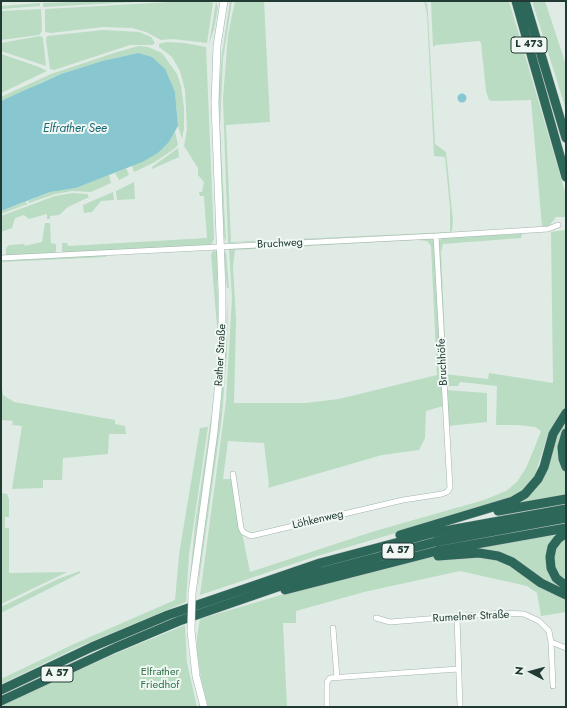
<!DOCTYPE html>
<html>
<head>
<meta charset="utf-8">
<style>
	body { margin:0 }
	#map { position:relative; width:567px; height:708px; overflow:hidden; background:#e0ebe6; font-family:Jost,sans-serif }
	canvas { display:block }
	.frame { position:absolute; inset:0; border:2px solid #213b34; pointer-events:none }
	.north { position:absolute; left:511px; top:652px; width:40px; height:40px; -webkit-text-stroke:3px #f1f8f4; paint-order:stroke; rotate:276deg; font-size:11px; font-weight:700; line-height:16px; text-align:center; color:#213b34 }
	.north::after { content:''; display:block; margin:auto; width:14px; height:18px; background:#213b34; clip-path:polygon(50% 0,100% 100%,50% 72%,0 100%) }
</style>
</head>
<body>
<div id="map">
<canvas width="567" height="708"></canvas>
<div class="frame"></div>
<div class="north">N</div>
</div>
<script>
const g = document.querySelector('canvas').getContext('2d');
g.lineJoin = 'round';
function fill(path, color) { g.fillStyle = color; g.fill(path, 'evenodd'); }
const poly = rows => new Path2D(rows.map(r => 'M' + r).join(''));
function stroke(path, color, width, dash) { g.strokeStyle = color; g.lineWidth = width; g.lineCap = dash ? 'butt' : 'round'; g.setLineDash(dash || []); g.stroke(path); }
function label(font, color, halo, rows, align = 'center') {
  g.font = font + ' Jost,sans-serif'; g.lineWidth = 4; g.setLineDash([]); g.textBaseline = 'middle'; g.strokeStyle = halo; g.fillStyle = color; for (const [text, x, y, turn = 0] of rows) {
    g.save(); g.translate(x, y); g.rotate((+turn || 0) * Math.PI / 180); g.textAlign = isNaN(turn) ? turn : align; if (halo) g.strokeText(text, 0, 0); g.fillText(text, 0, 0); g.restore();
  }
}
fill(poly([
	[93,1,155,1,43,7,43,3],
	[189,1,207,1,213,3,207,43,173,39,161,40,146,32,132,28,103,27,51,33,45,32,45,9],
	[230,1,232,1,223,59,220,127,226,242,224,237,220,169,219,89,222,54],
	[235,1,264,1,270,122,226,125,231,242,450,232,450,208,445,157,434,156,427,14,424,1,427,4,428,14,435,144,446,152,453,221,452,231,450,233,228,243,223,98,228,35],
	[431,1,509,1,566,195,566,406,548,434,535,475,529,486,508,500,314,557,200,595,226,401,232,298,229,249,432,238,435,241,443,397,443,406,426,411,425,438,419,450,382,455,268,488,269,484,264,443,228,441,223,479,231,479,250,572,375,531,484,500,506,491,517,482,526,468,534,449,541,431,535,427,518,425,496,425,497,386,460,382,458,386,446,386,444,374,488,379,489,373,553,383,551,232,565,230,565,217,556,217,549,226,542,226,531,100,492,101,489,100,486,91,481,43,479,41,436,45,433,47],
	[417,240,427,241,431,246,437,375,339,399,306,403,234,403,236,320,233,266,235,250],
	[532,1,545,1,566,65,566,110],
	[216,2,218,7,214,29,209,44],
	[40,3,40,6,1,9,1,6],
	[41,9,42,31,39,35,1,40,1,11],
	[103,30,139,32,151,37,155,43,152,45,130,45,54,70,50,69,46,40,47,36],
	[40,36,43,38,46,66,1,51,1,43],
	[167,42,184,43,206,47,214,239,211,245,65,253,62,251,62,243,67,243,68,246,207,238,204,196,200,196,199,192,202,192,204,182,198,175,198,168,184,146,187,129,185,90,180,71,172,57,159,47,159,44],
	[139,46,148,47,162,53,177,74,181,86,184,108,184,128,182,139,178,126,175,92,138,53,102,61,61,74,42,82,22,93,1,101,1,97,51,74,117,52],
	[1,54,39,67,47,71,1,93],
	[175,131,178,145,174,149,155,162,134,172,132,166,158,153,169,142],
	[178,148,179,157,152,169,152,167],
	[126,168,129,175,119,180,115,173],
	[109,175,111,183,91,192,72,191,55,194,29,203,28,201,50,192,76,188],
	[134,182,135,199,117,200,116,191],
	[113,192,114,200,101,201,92,212,84,213,83,205],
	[73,193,87,194,89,197,68,207,59,215,50,216,50,219,47,219,47,214,29,219,24,215,15,218,12,228,1,232,1,216,55,196],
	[26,202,27,204,1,214,1,211],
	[45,223,50,223,51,243,56,244,56,251,54,254,6,255,6,248,9,245,24,244,25,246,42,242],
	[522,234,521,238,443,244,441,252,446,362,444,369,439,241,444,237],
	[214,250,218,253,219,271,217,283,220,313,218,373,217,327,211,254],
	[226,251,229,288,227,288,224,255],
	[106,255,106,257,1,262,1,261],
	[228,298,227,352,222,416,198,588,200,561,221,405],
	[1,381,3,395,14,402,115,420,115,424,125,426,126,434,109,434,108,454,63,458,62,480,43,480,43,488,12,489,22,426,12,425,13,421,1,420],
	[445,390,487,393,487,422,448,426],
	[566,417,566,496,516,504,525,498],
	[211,418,212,418,189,588,195,524],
	[208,427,189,555,186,602,76,648,1,684,1,679,74,644,175,600,179,555,200,428],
	[1,493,7,494,9,499,9,517,5,517,5,528,9,528,9,573,67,572,1,604],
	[566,534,566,612,541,616,537,593,527,586,460,571,364,592,296,611,296,623,283,623,287,707,208,707,201,678,197,651,197,637,200,619,284,594,402,564,505,541],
	[80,571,80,573,1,613,1,607,58,579],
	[185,625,187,663,197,707,1,707,1,705,110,656]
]), '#b9dcc2');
fill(poly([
	[138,53,152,57,165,69,175,92,178,126,169,142,158,153,142,162,76,188,50,192,1,211,1,101,61,74,102,61],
	'457.5 98a4.5 4.5 0 1 1 9 0a4.5 4.5 0 1 1-9 0Z'
]), '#88c6d0');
const street = poly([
	[1,258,436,236,548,229,558,225],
	[233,474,241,528,243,532,251,536,403,500,442,494,447,492,450,488,436,236],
	[457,617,460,707],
	[376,618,390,622,502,613,524,614,539,621,549,631,551,642,566,648],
	[333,628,337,678],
	[551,642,553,686],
	[327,707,327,682,330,678,458,669]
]);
const secondary = poly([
	[192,593,214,432,222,350,222,291,215,103,217,46,224,1],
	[191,631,196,676,204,707]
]);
const highway = poly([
	[516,1,566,177],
	[525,1,566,138],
	[566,433,562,447,563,459,566,467],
	[498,511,566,499],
	[566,533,558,539,552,547,550,557,551,568,556,578,566,586],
	[400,535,513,501,525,494,538,479,544,467,553,434,566,413],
	[438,556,479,553,498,556,512,562,541,583,566,595],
	[285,590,437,551,566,528],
	[1,690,92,647,168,615,320,563,433,533,566,509],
	[1,701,115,648,179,621,321,572,435,542,566,518]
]);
stroke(street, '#a3b3ad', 6);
stroke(secondary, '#9fb7ae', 8);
stroke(highway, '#c1c8c6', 10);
stroke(street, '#fff', 5);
stroke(secondary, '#fff', 7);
stroke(highway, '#2d675a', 9);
const secondaryBridge = poly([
	[191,631,192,593]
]);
stroke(secondaryBridge, '#9fb7ae', 8, []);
stroke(secondaryBridge, '#fff', 7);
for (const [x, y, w] of [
	[529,45,36],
	[398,551,32],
	[57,674,32]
]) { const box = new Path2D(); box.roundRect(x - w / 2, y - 8, w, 16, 3); g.fillStyle = '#f1f8f4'; g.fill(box); stroke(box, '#213b34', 1); }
label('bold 10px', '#213b34', null, [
	["L 473",529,45],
	["A 57",398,551],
	["A 57",57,674]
]);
label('11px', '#213b34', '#f1f8f4', [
	["Bruchweg",280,244,-3],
	["Rather Straße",221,355,-87],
	["Bruchhöfe",443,362,-93],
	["Löhkenweg",318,520,-13],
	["Rumelner Straße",471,617,-3]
]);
label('11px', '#2b7246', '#f1f8f4', [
	["Elfrather",160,672],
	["Friedhof",160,685]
]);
label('italic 12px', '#1c6877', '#f1f8f4', [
	["Elfrather See",75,129]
]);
</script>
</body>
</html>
